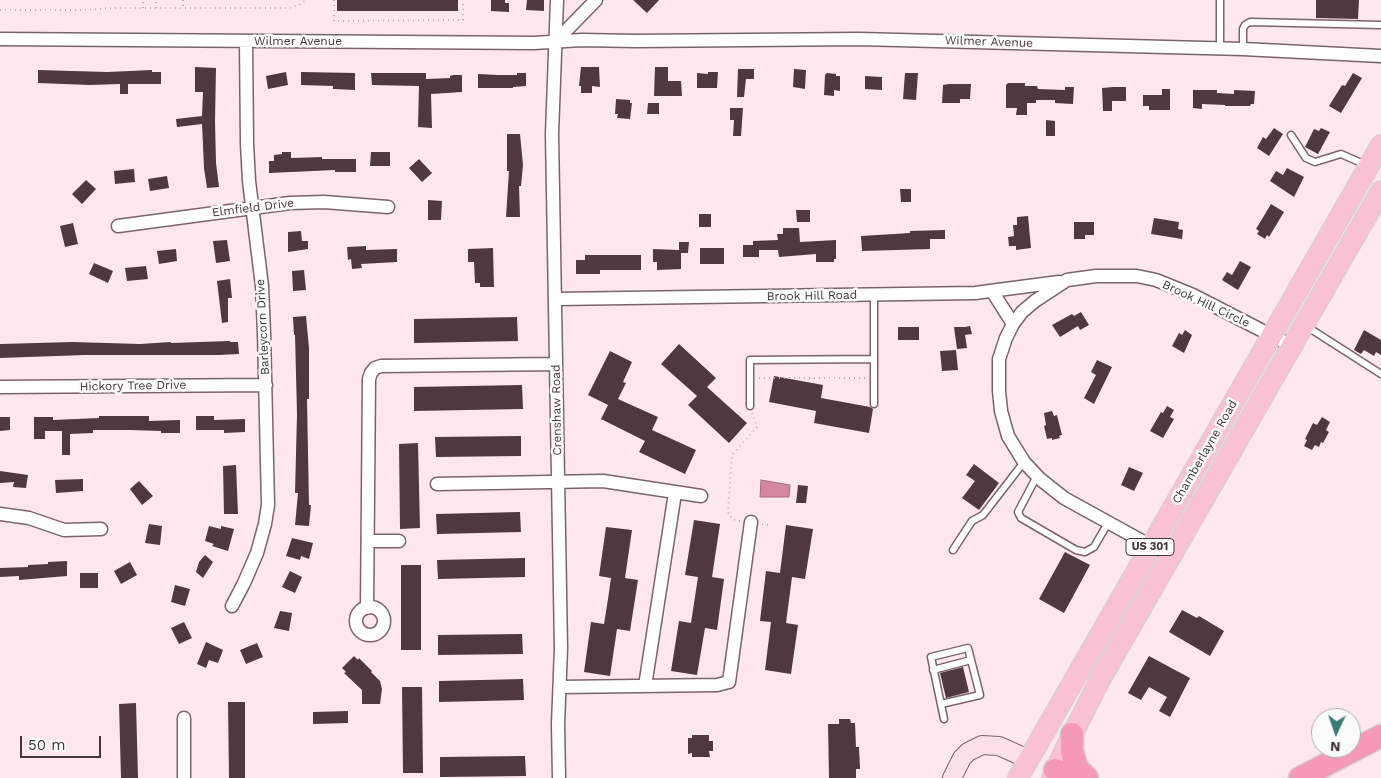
<!DOCTYPE html>
<html>
<head>
<meta charset="utf-8">
<style>
	body { margin:0 }
	#map { position:relative; width:1381px; height:778px; overflow:hidden; background:#fee7ed; font-family:"Work Sans",sans-serif }
	canvas { display:block }
	.north { position:absolute; left:1311px; top:708px; width:50px; height:50px; box-sizing:border-box; background:#fbfbfb; border:1px solid #b1adae; border-radius:50%; rotate:183deg; font-size:14px; font-weight:700; line-height:20px; text-align:center; color:#42373a }
	.north::after { content:''; display:block; margin:auto; width:18px; height:22px; background:#397d70; clip-path:polygon(50% 0,100% 100%,50% 72%,0 100%) }
	.scale { position:absolute; left:20px; top:736px; width:81px; height:22px; box-sizing:border-box; border:2px solid #42373a; border-top:0; padding-left:6px; font-size:15px; line-height:18px; white-space:nowrap; color:#42373a; -webkit-text-stroke:4px #fbfbfb; paint-order:stroke }
</style>
</head>
<body>
<div id="map">
<canvas width="1381" height="778"></canvas>
<div class="north">N</div>
<div class="scale">50 m</div>
</div>
<script>
const g = document.querySelector('canvas').getContext('2d');
g.lineJoin = 'round';
function fill(path, color) { g.fillStyle = color; g.fill(path, 'evenodd'); }
const poly = rows => new Path2D(rows.map(r => 'M' + r).join(''));
function stroke(path, color, width, dash) { g.strokeStyle = color; g.lineWidth = width; g.lineCap = dash ? 'butt' : 'round'; g.setLineDash(dash || []); g.stroke(path); }
function label(font, color, halo, rows, align = 'center') {
  g.font = font + ' "Work Sans",sans-serif'; g.lineWidth = 5; g.setLineDash([]); g.textBaseline = 'middle'; g.strokeStyle = halo; g.fillStyle = color; for (const [text, x, y, turn = 0] of rows) {
    g.save(); g.translate(x, y); g.rotate((+turn || 0) * Math.PI / 180); g.textAlign = isNaN(turn) ? turn : align; if (halo) g.strokeText(text, 0, 0); g.fillText(text, 0, 0); g.restore();
  }
}
const water = poly([
	[761,480,790,485,789,497,760,497,761,480]
]);
fill(water, '#d487a0');
stroke(water, '#a86f81', 1);
fill(poly([
	[337,0,458,0,458,11,337,11],
	[491,0,505,0,505,3,509,3,509,12,491,11],
	[527,0,544,0,544,11,526,10],
	[633,0,659,0,647,13],
	[1316,0,1359,0,1358,19,1316,18],
	[195,67,216,68,215,121,216,163,219,187,207,188,204,168,202,124,177,127,176,119,202,116,203,92,195,92],
	[581,67,599,67,600,87,592,86,592,93,581,93,581,86,579,86],
	[655,67,668,67,668,81,681,81,682,96,654,96],
	[738,69,754,69,754,79,746,79,744,97,737,97],
	[794,69,806,70,805,89,793,87],
	[38,70,107,72,152,70,152,72,161,72,161,84,128,84,128,94,120,94,120,84,90,85,38,83],
	[286,72,288,85,268,89,266,76],
	[301,72,355,73,355,90,333,89,333,86,301,85],
	[708,72,718,72,717,88,697,88,697,73,708,74],
	[371,73,426,73,426,79,450,78,450,76,453,75,462,75,462,92,431,94,432,128,418,127,419,86,372,85],
	[517,73,526,73,526,86,513,87,513,88,478,88,478,74,498,75,517,75],
	[827,73,836,74,836,76,840,76,840,91,834,90,834,96,824,95,825,75],
	[905,73,918,73,916,100,903,99],
	[1353,73,1362,78,1341,113,1329,106,1342,85,1345,86],
	[865,76,882,77,882,90,865,89],
	[1008,83,1025,83,1025,86,1037,86,1038,89,1065,90,1065,87,1074,87,1073,104,1055,103,1055,100,1036,100,1036,103,1027,103,1027,115,1016,115,1017,108,1006,108,1006,85],
	[949,84,971,84,970,99,960,99,960,103,942,103,943,85],
	[1113,87,1126,87,1126,101,1112,101,1112,111,1103,111,1102,88],
	[1162,89,1170,89,1170,110,1149,110,1149,106,1143,106,1143,95,1162,95],
	[1193,90,1217,90,1217,93,1234,94,1234,90,1255,91,1254,104,1251,104,1250,106,1225,106,1225,105,1202,104,1202,109,1193,108],
	[616,99,630,100,630,103,632,103,630,119,617,118,618,114,615,114],
	[648,103,659,103,659,114,647,114],
	[730,108,743,108,741,136,733,136,734,120,730,120],
	[1046,120,1055,121,1055,136,1046,136],
	[1274,128,1283,134,1269,156,1257,148,1263,137,1266,139],
	[1321,128,1330,132,1318,154,1305,147,1314,129,1319,131],
	[507,134,520,134,523,165,521,186,519,186,520,217,506,217,509,171,507,171],
	[282,152,291,152,291,158,322,157,322,159,356,159,356,172,335,172,335,170,269,173,269,161,274,161,274,155,282,154],
	[371,152,390,152,390,166,370,166],
	[419,159,432,173,422,182,409,168],
	[1287,168,1304,177,1294,197,1270,181,1276,171,1283,175],
	[134,169,135,182,115,184,114,171],
	[167,176,169,188,150,191,148,179],
	[86,180,96,189,82,204,72,194],
	[900,189,911,189,911,202,901,202],
	[428,200,442,201,441,220,428,220],
	[1271,204,1284,212,1269,237,1267,235,1265,239,1257,234,1259,231,1256,229],
	[796,210,810,210,810,222,797,222],
	[699,214,711,214,711,227,699,227],
	[1028,216,1031,248,1016,250,1016,246,1009,246,1008,237,1014,236,1013,225,1017,225,1017,217],
	[1154,218,1179,222,1178,229,1183,230,1182,239,1151,234],
	[1074,222,1094,222,1094,235,1085,235,1085,239,1074,239],
	[73,223,78,244,65,247,60,226],
	[783,228,799,228,800,242,836,240,836,259,834,259,834,262,816,262,816,254,779,257,778,250,759,250,759,257,743,257,743,245,753,245,753,241,778,240,777,234,783,234],
	[945,230,945,239,930,239,930,249,862,251,861,236,910,233,910,231],
	[301,231,302,241,308,241,308,249,288,252,288,232],
	[227,240,230,261,216,263,213,241],
	[679,242,689,242,688,253,681,253,681,269,657,270,657,262,653,262,653,249,679,250],
	[366,246,366,250,397,249,397,262,361,264,362,268,352,269,351,259,348,260,347,247],
	[493,248,494,287,480,287,480,283,475,283,474,262,468,262,468,249],
	[700,248,724,248,724,264,700,264],
	[176,249,177,261,159,264,157,251],
	[585,255,641,255,641,270,600,270,600,274,576,274,576,260,585,260],
	[1240,261,1251,267,1238,290,1222,280,1227,272,1232,275],
	[94,263,113,271,108,283,89,274],
	[146,266,148,279,127,281,125,268],
	[304,270,306,290,293,291,292,271],
	[230,279,232,298,228,298,228,322,222,323,217,281],
	[1081,312,1089,325,1080,330,1078,326,1060,337,1052,325,1072,314,1074,316],
	[306,316,309,348,309,399,307,399,309,505,311,505,309,526,295,525,298,493,295,493,297,414,295,335,294,335,293,317],
	[517,317,518,341,414,343,414,319],
	[898,327,919,327,919,340,898,340],
	[965,327,970,326,972,334,965,335,967,348,957,349,954,327],
	[1185,330,1192,335,1184,353,1172,346,1179,333,1182,335],
	[1364,330,1381,340,1381,355,1376,352,1374,356,1364,350,1361,354,1354,350],
	[230,341,230,342,238,342,239,354,219,355,85,355,0,358,0,344,73,342,140,344,171,342,171,343],
	[679,344,716,378,707,387,747,423,729,443,688,405,697,396,661,364],
	[956,350,958,370,942,371,940,351],
	[610,351,632,362,623,382,626,383,618,399,658,417,652,430,696,450,685,474,639,452,645,441,601,419,608,405,588,395],
	[1097,360,1112,367,1094,404,1084,398,1096,375,1091,372],
	[774,376,823,385,821,398,870,407,873,409,869,433,814,423,816,411,769,402],
	[522,385,523,409,414,411,414,387],
	[1167,406,1174,410,1170,417,1174,419,1163,438,1150,431,1161,412,1163,413],
	[1052,411,1054,416,1057,415,1062,435,1059,436,1060,438,1052,440,1052,438,1047,439,1044,426,1046,425,1044,413],
	[99,416,149,416,149,421,180,420,180,433,161,433,161,431,131,430,93,430,93,433,70,434,70,455,62,455,62,431,45,431,45,439,34,439,34,417,53,417,53,420,99,418],
	[196,416,214,416,214,420,245,419,245,432,224,433,224,430,196,430],
	[0,417,10,417,10,430,0,431],
	[1322,417,1330,422,1326,430,1329,432,1323,443,1321,442,1319,447,1315,445,1312,450,1304,446,1307,440,1305,439,1313,423,1317,425],
	[521,436,521,456,436,457,435,437],
	[418,443,420,528,400,529,399,444],
	[974,464,999,483,979,510,962,498,975,481,966,475],
	[236,465,238,514,224,514,223,466],
	[1129,467,1143,473,1134,491,1121,485],
	[0,471,28,475,26,488,13,487,14,482,0,483],
	[83,479,83,491,56,493,55,480],
	[139,481,153,496,142,505,130,489],
	[798,485,808,486,806,503,796,503],
	[520,512,521,532,437,534,436,514],
	[694,520,720,524,712,577,724,579,717,630,705,628,697,675,671,671,679,621,691,623,698,577,685,575],
	[149,524,162,526,160,545,145,543],
	[786,525,813,529,805,579,792,577,786,623,798,625,791,674,765,670,771,622,760,621,766,571,780,573],
	[209,526,221,529,221,526,234,529,228,551,212,546,214,544,205,541],
	[606,527,632,530,625,578,638,580,630,631,617,629,610,676,584,672,591,622,604,624,608,599,611,578,599,576],
	[292,538,313,543,309,559,301,556,300,560,286,556],
	[1065,552,1090,565,1064,613,1039,599],
	[205,555,213,562,203,578,196,572,199,562],
	[525,558,525,577,438,579,437,560],
	[67,561,67,576,19,580,19,576,0,577,0,568,28,567,28,565,48,564,48,562],
	[130,562,137,575,121,584,114,571],
	[401,565,421,565,421,650,401,650],
	[290,571,302,577,295,593,282,587],
	[80,573,98,573,98,588,80,588],
	[175,585,190,589,185,606,171,602],
	[1182,610,1197,618,1199,616,1224,631,1210,656,1169,632],
	[280,611,292,613,289,631,274,628],
	[184,622,192,638,179,644,171,628],
	[522,634,523,654,438,655,438,635],
	[206,642,223,650,218,663,209,660,206,668,197,664],
	[257,643,263,657,246,664,240,650],
	[354,656,358,660,359,658,372,671,371,672,380,681,382,689,380,704,362,704,362,690,344,673,346,672,342,668],
	[1149,656,1190,678,1170,717,1159,711,1167,697,1149,687,1141,700,1128,693],
	[963,667,969,692,946,698,940,673],
	[523,679,524,700,439,702,439,681],
	[402,687,422,687,423,773,403,773],
	[228,702,245,702,245,778,229,778],
	[136,703,138,778,121,778,119,704],
	[348,711,348,723,313,724,313,712],
	[839,719,850,719,851,723,855,723,856,747,859,747,860,769,856,769,856,778,829,778,828,724,839,724],
	[692,735,709,735,709,741,713,741,713,751,709,751,710,757,692,757,692,753,688,754,688,738,692,738],
	[525,756,526,776,440,777,440,757]
]), '#4f393f');
const lane = poly([
	[1220,49,1220,0],
	[1243,49,1243,29,1245,25,1250,22,1381,25],
	[1291,135,1306,158,1315,162,1341,154,1366,165],
	[1306,326,1381,374],
	[874,359,874,404],
	[750,406,750,360,874,359,874,295],
	[1037,476,1018,512,1021,518,1076,550,1085,552,1094,547,1108,523],
	[953,550,972,521,983,515,1024,462],
	[933,670,971,660],
	[941,704,980,695,968,648,931,657,944,719]
]);
const street = poly([
	[557,0,552,134,561,648,558,724,559,778],
	[0,39,534,43,582,40,636,41,859,39,1243,49,1381,56],
	[555,42,596,0],
	[118,226,290,203,324,202,388,207],
	[992,291,1013,324],
	[556,299,975,293,1059,282],
	[0,387,266,385],
	[437,484,603,481,701,496],
	[0,514,29,518,64,530,101,529],
	[368,541,399,541],
	[1172,555,1151,546,1064,498,1040,479,1024,462,1008,436,1001,411,999,391,999,359,1006,338,1013,324,1022,312,1035,301,1067,280,1096,276,1137,276,1156,280,1193,295,1292,346],
	[232,606,244,583,257,553,265,524,268,505,264,333,262,286,249,181,247,144,246,41],
	'356 621a14 14 0 1 1 28 0a14 14 0 1 1-28 0Z',
	[367,608,369,379,371,373,375,368,381,366,556,364],
	[645,686,675,493],
	[560,687,717,685,729,682,751,522],
	[184,778,184,718]
]);
const secondary = poly([
	[952,778,962,758,968,752,982,745,999,746,1028,759]
]);
const primary = poly([
	[1018,778,1381,145],
	[1052,778,1069,741,1101,678,1381,191]
]);
const highway = poly([
	[1072,734,1072,751,1075,762,1078,769,1087,778],
	[1055,770,1073,778],
	[1300,778,1381,736]
]);
stroke(lane, '#7b636a', 9);
stroke(street, '#7b636a', 15);
stroke(secondary, '#7b636a', 20);
stroke(primary, '#d2cfd0', 22);
stroke(highway, '#d2cfd0', 25);
stroke(poly([
	[183,0,183,8],
	[334,0,334,21,463,20,463,0],
	[143,8,143,0],
	[156,8,156,0],
	[0,10,84,10,115,8,289,8,299,5,306,0],
	[759,378,867,378],
	[740,521,732,519,728,512,732,455,757,427,752,413],
	[762,524,769,525]
]), '#c2afb4', 2, [1, 4]);
stroke(lane, '#fff', 6);
stroke(street, '#fff', 12);
stroke(secondary, '#fce0e9', 18);
stroke(primary, '#f9c2d4', 20);
stroke(highway, '#f599b7', 22);
for (const [x, y, w] of [
	[1150,547,48]
]) { const box = new Path2D(); box.roundRect(x - w / 2, y - 8.5, w, 17, 4); g.fillStyle = '#fbfbfb'; g.fill(box); stroke(box, '#42373a', 1); }
label('bold 11px', '#42373a', null, [
	["US 301",1150,547]
]);
label('12px', '#42373a', '#fbfbfb', [
	["Wilmer Avenue",298,41],
	["Wilmer Avenue",989,42,2],
	["Elmfield Drive",253,208,-7],
	["Brook Hill Road",812,296,-1],
	["Brook Hill Circle",1206,304,25],
	["Barleycorn Drive",263,327,-93],
	["Hickory Tree Drive",133,386,-1],
	["Crenshaw Road",557,410,-91],
	["Chamberlayne Road",1205,452,-60]
]);
</script>
</body>
</html>
